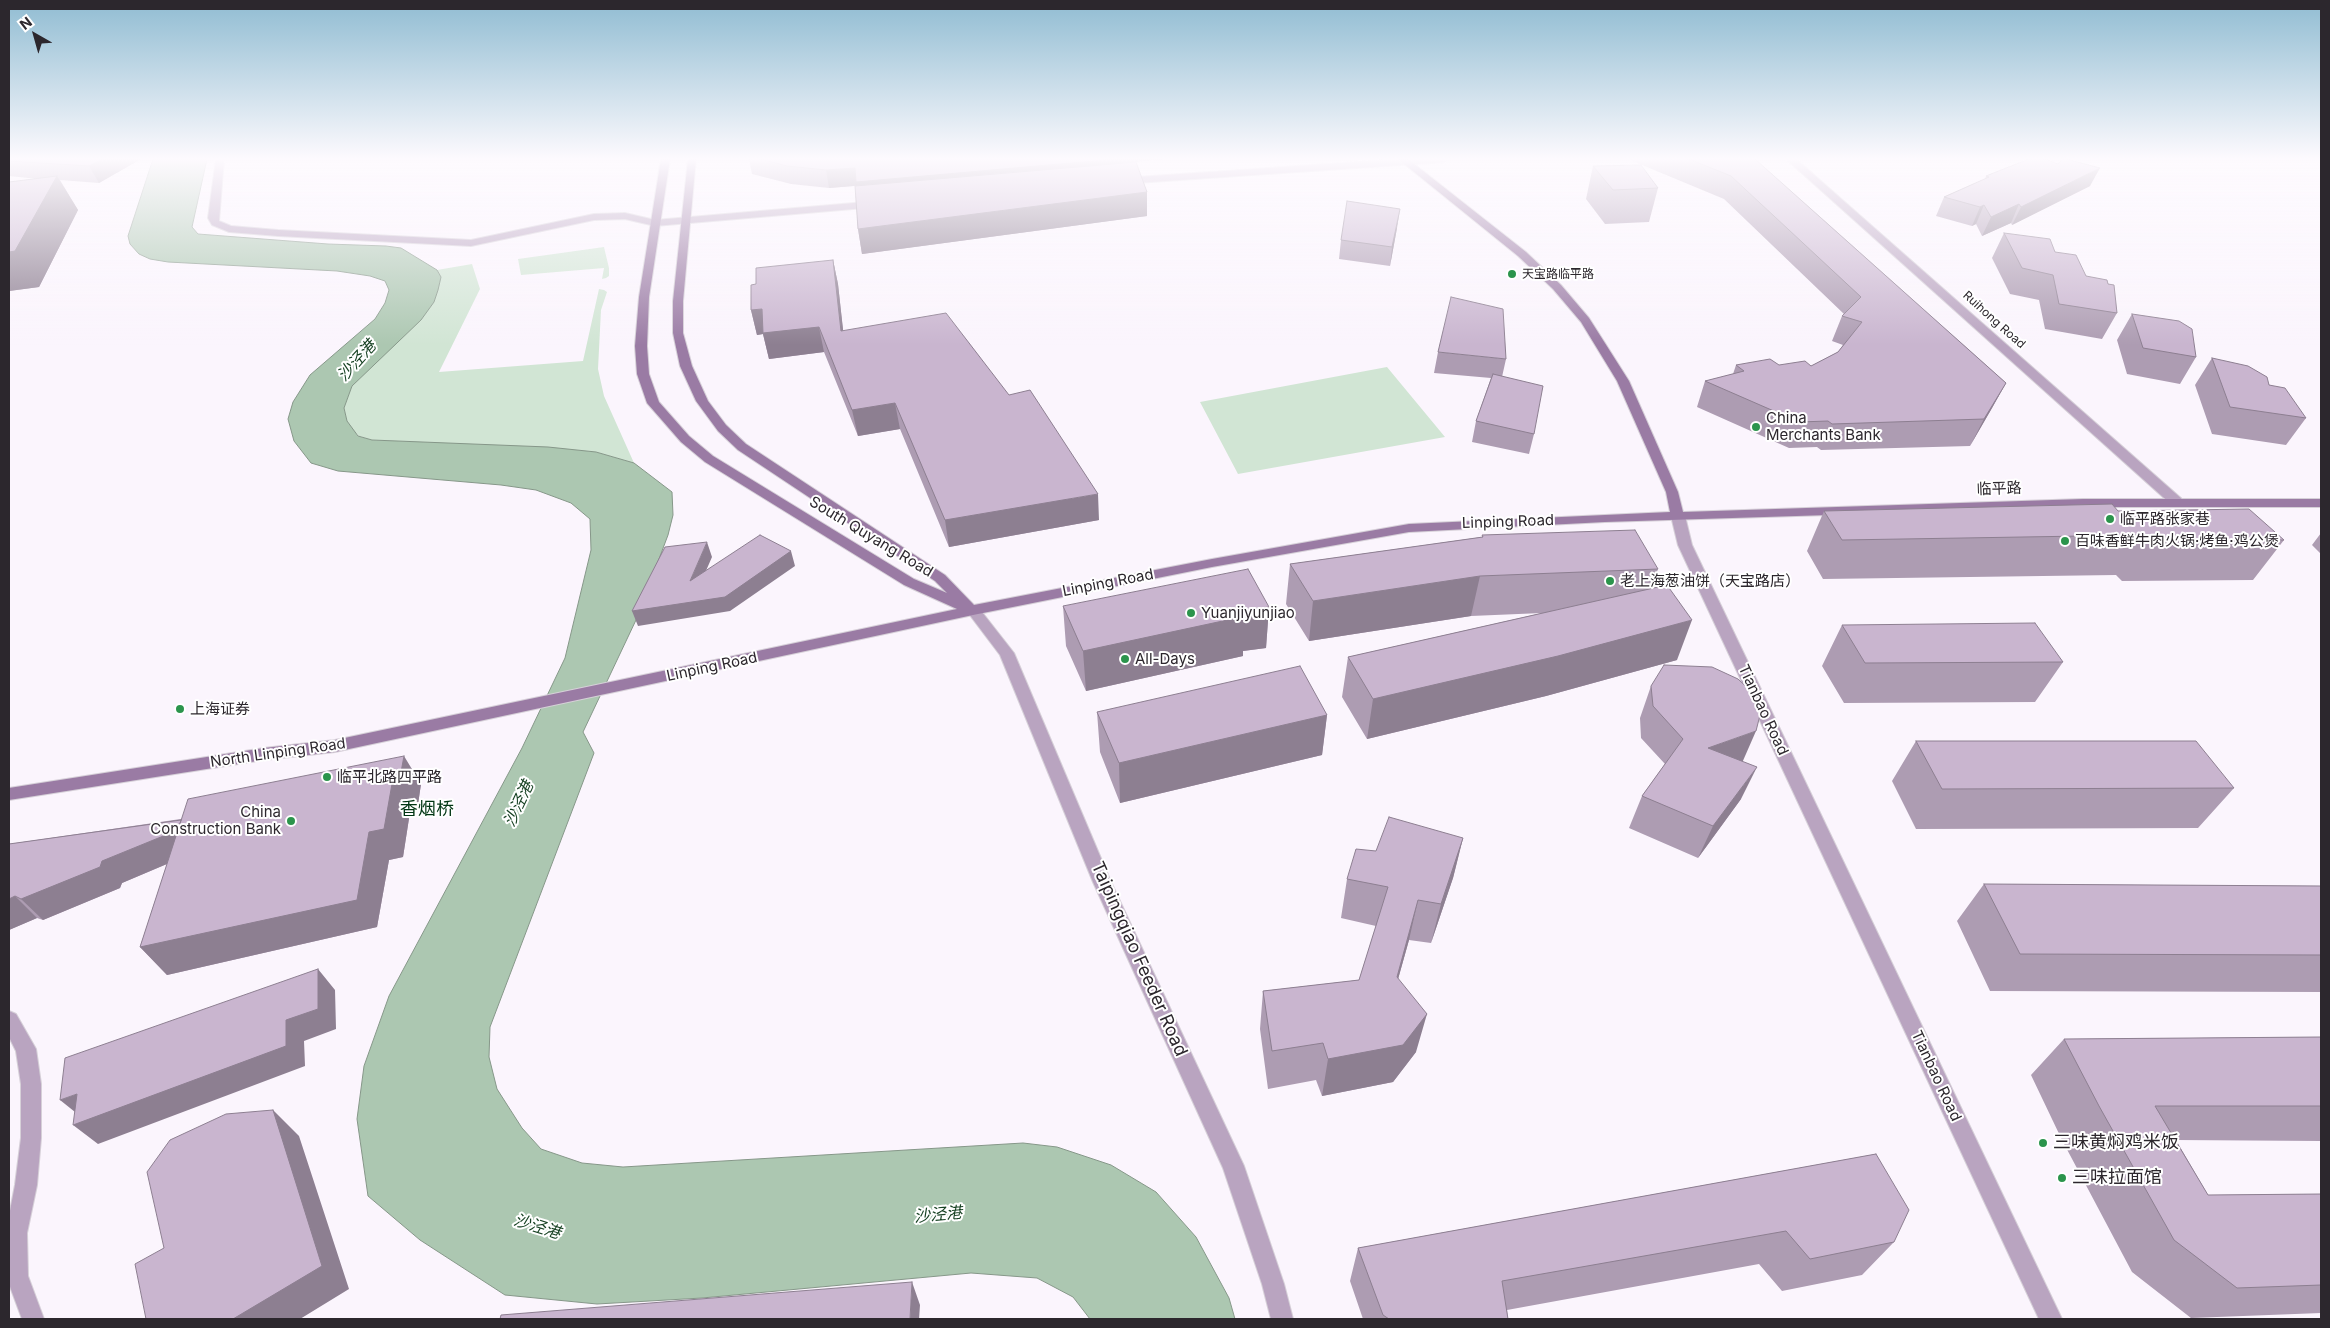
<!DOCTYPE html>
<html>
<head>
<meta charset="utf-8">
<style>
	body { margin:0 }
	#map { position:relative; width:2330px; height:1328px; overflow:hidden; background:#fbf5fd; font-family:Inter,sans-serif }
	canvas { display:block }
	.frame { position:absolute; inset:0; border:10px solid #2c272d; pointer-events:none }
	.north { position:absolute; left:10px; top:10px; width:50px; height:50px; -webkit-text-stroke:4px #fff; paint-order:stroke; rotate:322deg; font-size:14px; font-weight:700; line-height:20px; text-align:center; color:#2c272d }
	.north::after { content:''; display:block; margin:auto; width:18px; height:22px; background:#2c272d; clip-path:polygon(50% 0,100% 100%,50% 72%,0 100%) }
</style>
</head>
<body>
<div id="map">
<canvas width="2330" height="1328"></canvas>
<div class="frame"></div>
<div class="north">N</div>
</div>
<script>
const g = document.querySelector('canvas').getContext('2d');
g.lineJoin = 'round';
function fill(path, color) { g.fillStyle = color; g.fill(path, 'evenodd'); }
const poly = rows => new Path2D(rows.map(r => 'M' + r).join(''));
function stroke(path, color, width, dash) { g.strokeStyle = color; g.lineWidth = width; g.lineCap = dash ? 'butt' : 'round'; g.setLineDash(dash || []); g.stroke(path); }
function label(font, color, halo, rows, align = 'center') {
  g.font = font + ' Inter,"Noto Sans SC",sans-serif'; g.lineWidth = 4; g.setLineDash([]); g.textBaseline = 'middle'; g.strokeStyle = halo; g.fillStyle = color; for (const [text, x, y, turn = 0] of rows) {
    g.save(); g.translate(x, y); g.rotate((+turn || 0) * Math.PI / 180); g.textAlign = isNaN(turn) ? turn : align; if (halo) g.strokeText(text, 0, 0); g.fillText(text, 0, 0); g.restore();
  }
}
fill(poly([
	[604,247,609,268,609,276,606,278,602,279,604,268,521,275,518,259],
	[472,264,480,289,439,372,583,361,599,289,604,290,607,292,601,310,598,369,604,396,634,463,596,452,372,440,359,436,352,430,347,421,344,408,352,386,434,302,441,277,437,270],
	[1387,367,1445,437,1238,474,1200,402]
]), '#d1e5d4');
const water = poly([
	[153,159,207,159,192,227,198,234,328,244,386,246,401,248,437,270,441,277,438,290,434,302,421,320,352,386,344,408,347,421,358,436,372,440,548,447,596,452,634,463,672,492,673,515,668,535,636,620,583,732,594,753,490,1027,489,1057,497,1089,522,1128,541,1149,582,1163,623,1167,1023,1143,1057,1147,1111,1165,1156,1192,1196,1237,1229,1298,1235,1319,1090,1319,1073,1297,1037,1278,971,1273,702,1298,597,1304,505,1295,420,1240,368,1196,357,1119,364,1066,389,996,522,748,565,658,591,550,590,519,571,503,536,490,501,485,338,471,311,463,294,441,288,419,293,402,310,375,375,319,385,303,389,290,385,281,370,276,337,271,168,262,150,259,139,254,130,244,128,236,153,159]
]);
fill(water, '#acc7b1');
stroke(water, '#869789', 1);
const street = poly([
	[216,159,224,159,219,221,231,226,278,230,471,240,594,214,625,213,655,220,877,201,882,204,877,207,655,226,625,219,594,220,471,246,278,236,229,232,212,225,208,218,216,159],
	[1400,159,1448,159,1444,162,1122,184,1117,181,1122,178,1400,159],
	[1786,159,1796,159,2183,500,2185,503,2183,506,2173,506,1786,159],
	[1678,512,1685,516,1692,545,2062,1319,2039,1319,1678,545,1671,516,1678,512],
	[973,605,978,607,1014,653,1111,882,1244,1166,1284,1284,1293,1319,1271,1319,1262,1284,1223,1168,1093,882,1000,655,966,610,973,605],
	[9,1011,16,1014,36,1049,41,1084,41,1138,37,1185,27,1233,28,1276,44,1319,22,1319,9,1284,9,1216,15,1185,21,1138,21,1084,16,1051,9,1037,9,1011]
]);
const secondary = poly([
	[661,159,670,159,649,297,647,346,649,374,659,402,689,436,713,456,914,579,947,593,935,581,738,450,718,431,696,401,680,366,673,333,673,301,688,159,696,159,683,301,683,333,692,366,708,401,726,425,746,444,945,575,974,605,1212,559,1409,524,1670,512,1666,492,1617,381,1581,322,1553,289,1518,256,1398,159,1408,159,1526,252,1561,285,1589,318,1629,381,1678,492,1683,512,2083,499,2321,499,2321,507,2083,507,1605,522,1409,532,1212,567,973,615,335,752,264,760,9,800,9,788,264,748,335,740,957,609,904,585,705,462,681,442,647,403,637,374,635,346,639,297,661,159]
]);
stroke(street, '#d6d0d8', 2);
stroke(secondary, '#d6d0d8', 2);
fill(street, '#b9a4c0');
fill(secondary, '#9a7ba4');
fill(poly([
	[9,159,141,159,99,183,60,180,78,210,39,287,9,291,9,182,38,179,9,176],
	[749,159,1165,159,1136,162,1147,192,1147,216,862,254,858,229,855,186,829,188,791,184,752,174],
	[1630,159,1755,159,2006,383,1992,408,1970,446,1821,450,1817,447,1789,448,1697,407,1705,381,1733,374,1736,365,1811,366,1838,352,1843,345,1832,341,1842,316,1844,314,1724,199,1630,160],
	[1593,166,1658,188,1649,222,1605,224,1586,199],
	[1986,176,2090,186,2012,225,2011,223,1982,236,1976,224,1972,226,1936,216,1944,197,1985,179],
	[1397,228,1390,266,1339,259,1341,240],
	[2004,233,2055,252,2086,276,2117,313,2102,339,2045,329,2039,300,2010,294,1992,258],
	[833,260,838,284,843,331,1099,520,949,547,900,429,858,436,824,352,769,359,763,334,757,335,751,310,756,284],
	[2132,314,2196,357,2180,384,2127,374,2117,340],
	[1438,352,1506,359,1502,377,1534,434,1529,454,1472,442,1476,421,1491,378,1434,373],
	[2212,358,2269,385,2306,418,2286,445,2212,434,2195,385],
	[1824,511,2118,511,2284,540,2253,580,2122,581,2116,575,1823,579,1807,551],
	[2321,533,2321,554,2312,545],
	[1482,535,1658,569,1651,588,1677,660,1546,696,1367,739,1342,697,1348,657,1542,613,1471,616,1309,641,1286,604,1290,564,1482,537],
	[1063,606,1269,607,1266,648,1243,651,1243,656,1086,691,1066,646],
	[1842,625,2063,662,2035,702,1844,703,1822,666],
	[1651,686,1742,761,1741,799,1698,858,1629,828,1642,796,1665,764,1641,738,1640,718],
	[1097,712,1327,715,1322,755,1120,803,1100,752],
	[1916,741,2234,788,2198,828,1916,829,1892,781],
	[421,784,417,811,410,812,403,857,389,860,377,927,167,975,140,947,167,864,122,883,120,888,43,920,37,918,9,930,9,844],
	[1463,838,1453,878,1431,943,1409,940,1398,979,1416,1052,1393,1082,1322,1096,1316,1080,1268,1089,1260,1029,1263,991,1359,980,1376,926,1341,918,1347,879,1376,851],
	[1984,884,2321,886,2321,992,1990,991,1957,921],
	[2321,1037,2321,1141,2176,1140,2208,1195,2321,1194,2321,1313,2191,1318,2132,1272,2062,1140,2031,1075,2064,1039],
	[1876,1154,1894,1242,1862,1275,1782,1291,1759,1264,1507,1310,1508,1319,1363,1319,1350,1281,1358,1248]
]), '#ad9cb2');
fill(poly([
	[103,159,141,159,99,183,89,166],
	[1116,159,1165,159,829,188,826,170,855,168],
	[2100,168,2090,186,2012,225,2021,207],
	[57,176,78,210,39,287,9,291,9,252],
	[1147,192,1147,216,862,254,858,229],
	[2019,204,2011,223,1982,236,1991,217],
	[1984,205,1976,224,1972,226,1980,207],
	[1400,209,1397,228,1390,266,1392,247],
	[833,260,838,284,846,356,841,331],
	[762,309,819,327,824,352,769,359,763,334,757,335,751,310],
	[2006,383,1992,408,1970,446,1984,419],
	[895,403,900,429,858,436,852,410],
	[1098,494,1099,520,949,547,945,520],
	[707,542,712,557,695,596,690,581],
	[791,551,795,566,730,611,638,626,632,611],
	[1480,576,1471,616,1309,641,1313,601],
	[1269,607,1266,648,1243,651,1243,656,1086,691,1083,651,1243,611],
	[1692,620,1677,660,1546,696,1367,739,1373,699],
	[1327,715,1322,755,1120,803,1119,763],
	[1756,731,1742,763,1708,748],
	[404,756,421,784,417,811,410,812,403,857,389,860,377,927,167,975,140,947,369,832,392,784],
	[1757,767,1741,799,1698,858,1713,826],
	[183,828,202,849,122,883,120,888,43,920,21,899,102,861],
	[1463,838,1453,878,1431,943,1441,904],
	[15,896,37,918,9,930,9,899],
	[1418,900,1409,940,1388,1015,1397,977],
	[318,969,335,990,336,1029,304,1041,305,1066,98,1144,73,1125,286,1020],
	[1427,1014,1416,1052,1393,1082,1322,1096,1328,1059],
	[77,1094,85,1120,60,1100],
	[273,1110,299,1136,349,1289,300,1319,233,1319],
	[912,1282,920,1305,919,1319,910,1319]
]), '#8d7f91');
const building = poly([
	[9,159,103,159,89,166,9,161,9,159],
	[761,159,1116,159,856,182,855,168,826,170,787,166,761,159],
	[1689,159,1755,159,2006,383,1984,419,1832,424,1828,421,1799,422,1705,381,1744,371,1736,365,1770,359,1779,365,1805,361,1811,366,1838,352,1862,322,1842,316,1861,297,1731,176,1689,159],
	[2029,159,2045,159,2058,164,2063,159,2066,159,2100,168,2021,207,2019,204,1991,217,1984,205,1980,207,1944,197,1989,177,1986,176,2029,159],
	[1136,162,1147,192,858,229,855,186,1136,162],
	[1641,165,1658,188,1613,190,1593,166,1641,165],
	[57,176,15,251,9,252,9,182,57,176],
	[1347,201,1400,209,1392,247,1341,240,1347,201],
	[2004,233,2050,239,2055,252,2076,255,2086,276,2107,280,2108,284,2114,285,2117,313,2059,304,2053,275,2022,268,2004,233],
	[833,260,841,331,946,313,1009,395,1030,390,1098,494,945,520,895,403,852,410,819,327,763,333,762,309,751,310,751,285,756,284,756,268,833,260],
	[1451,297,1503,309,1506,359,1438,352,1451,297],
	[2132,314,2179,321,2192,329,2196,357,2143,348,2132,314],
	[2212,358,2248,366,2267,377,2269,385,2285,388,2306,418,2230,407,2212,358],
	[1493,374,1543,386,1534,434,1476,421,1493,374],
	[2112,504,2118,511,2249,509,2284,540,2149,542,2143,535,1842,540,1824,511,2112,504],
	[1635,530,1658,569,1480,576,1313,601,1290,564,1483,537,1482,535,1635,530],
	[760,535,791,551,725,597,632,611,665,547,707,542,690,581,760,535],
	[1248,569,1269,607,1243,611,1246,616,1083,651,1063,606,1248,569],
	[1667,585,1692,620,1558,656,1373,699,1348,657,1667,585],
	[2035,623,2063,662,1865,663,1842,625,2035,623],
	[1664,665,1712,667,1738,679,1755,695,1761,711,1756,731,1708,748,1757,767,1713,826,1642,796,1683,739,1653,706,1651,686,1664,665],
	[1300,666,1327,715,1119,763,1097,712,1300,666],
	[1916,741,2196,741,2234,788,1942,789,1916,741],
	[404,756,399,783,392,784,384,829,369,832,357,900,140,947,188,799,404,756],
	[1389,817,1463,838,1441,904,1418,900,1397,977,1427,1014,1403,1045,1328,1059,1323,1043,1272,1051,1263,991,1359,980,1388,887,1347,879,1356,849,1376,851,1389,817],
	[181,820,178,830,102,861,100,867,21,899,15,896,9,899,9,844,181,820],
	[1984,884,2321,886,2321,955,2020,954,1984,884],
	[318,969,318,1009,286,1020,286,1046,73,1125,77,1094,60,1100,65,1058,318,969],
	[2321,1037,2321,1106,2155,1106,2208,1195,2321,1194,2321,1285,2237,1288,2174,1240,2099,1106,2064,1039,2321,1037],
	[273,1110,322,1266,233,1319,146,1319,135,1264,164,1248,147,1172,170,1140,226,1114,273,1110],
	[1876,1154,1909,1210,1894,1242,1810,1259,1786,1231,1502,1281,1508,1319,1389,1319,1383,1315,1358,1248,1876,1154],
	[912,1282,910,1319,500,1319,501,1315,912,1282]
]);
fill(building, '#c9b5cf');
stroke(building, '#8d7f91', 1);
const sky = g.createLinearGradient(0, 0, 0, 345);
sky.addColorStop(0, '#90bcd2');
sky.addColorStop(0.46, '#fdfafe');
sky.addColorStop(1, '#fdfafe00');
g.fillStyle = sky;
g.fillRect(0, 0, 2330, 345);
for (const [x, y, r, color] of [
	[1512,274,5,"#2b944c"],
	[1756,427,5,"#2b944c"],
	[2110,519,5,"#2b944c"],
	[2065,541,5,"#2b944c"],
	[1610,581,5,"#2b944c"],
	[1191,613,5,"#2b944c"],
	[1125,659,5,"#2b944c"],
	[180,709,5,"#2b944c"],
	[327,777,5,"#2b944c"],
	[291,821,5,"#2b944c"],
	[2043,1143,5,"#2b944c"],
	[2062,1178,5,"#2b944c"]
]) { const dot = new Path2D(); dot.arc(x, y, r, 0, 2 * Math.PI); g.fillStyle = color; g.fill(dot); stroke(dot, '#fff', 2); }
label('12px', '#2c272d', '#fff', [
	["天宝路临平路",1522,274]
], 'left');
label('12px', '#2c272d', '#fff', [
	["Ruihong Road",1994,320,42]
]);
label('15px', '#2c272d', '#fff', [
	["China",1766,418],
	["Merchants Bank",1766,435],
	["临平路张家巷",2120,519],
	["百味香鲜牛肉火锅·烤鱼·鸡公煲",2075,541],
	["老上海葱油饼（天宝路店）",1620,581],
	["Yuanjiyunjiao",1201,613],
	["All-Days",1135,659],
	["上海证券",190,709],
	["临平北路四平路",337,777],
	["China",281,812,"right"],
	["Construction Bank",281,829,"right"]
], 'left');
label('15px', '#2c272d', '#fff', [
	["临平路",1999,489,-2],
	["Linping Road",1508,522,-2],
	["South Quyang Road",871,537,31],
	["Linping Road",1108,583,-11],
	["Linping Road",712,667,-12],
	["Tianbao Road",1763,710,65],
	["North Linping Road",278,753,-8],
	["Tianbao Road",1936,1076,65]
]);
label('italic 16px', '#164122', '#fff', [
	["沙泾港",357,361,-48],
	["沙泾港",519,804,-65],
	["沙泾港",938,1215,-5],
	["沙泾港",537,1227,17]
]);
label('18px', '#003513', '#fff', [
	["香烟桥",427,810]
]);
label('18px', '#2c272d', '#fff', [
	["Taipingqiao Feeder Road",1139,959,66]
]);
label('18px', '#2c272d', '#fff', [
	["三味黄焖鸡米饭",2053,1143],
	["三味拉面馆",2072,1178]
], 'left');
</script>
</body>
</html>
